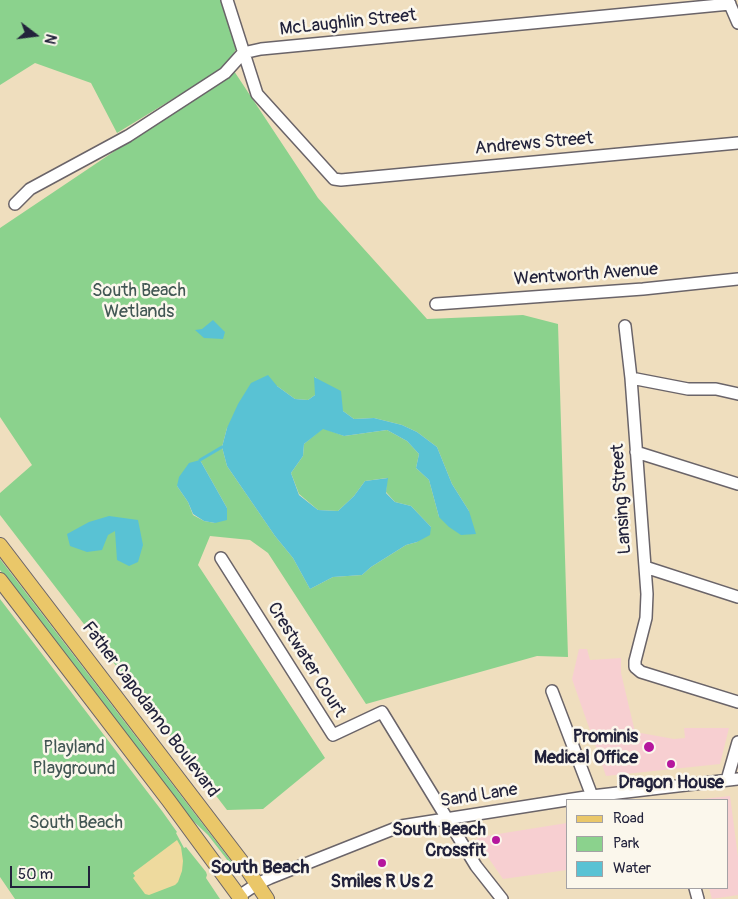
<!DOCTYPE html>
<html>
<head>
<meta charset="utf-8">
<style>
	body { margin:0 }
	#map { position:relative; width:738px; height:899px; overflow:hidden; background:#efdebe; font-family:Pangolin,sans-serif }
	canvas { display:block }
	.legend { position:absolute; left:566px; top:799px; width:162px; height:90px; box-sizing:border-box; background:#fbf7ec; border:1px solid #a4a2a5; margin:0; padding:6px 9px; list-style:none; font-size:15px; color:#22223b }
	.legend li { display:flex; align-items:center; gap:10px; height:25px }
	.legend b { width:25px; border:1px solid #a4a2a5 }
	.north { position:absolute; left:10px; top:10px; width:50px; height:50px; -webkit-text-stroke:4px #fbf7ec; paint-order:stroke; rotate:105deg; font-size:14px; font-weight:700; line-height:20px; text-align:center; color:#22223b }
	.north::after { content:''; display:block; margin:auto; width:18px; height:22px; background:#22223b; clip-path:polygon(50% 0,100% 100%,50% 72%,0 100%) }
	.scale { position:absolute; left:10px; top:866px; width:80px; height:22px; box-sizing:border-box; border:2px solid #22223b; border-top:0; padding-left:6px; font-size:15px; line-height:18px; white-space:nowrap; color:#22223b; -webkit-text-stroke:4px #fbf7ec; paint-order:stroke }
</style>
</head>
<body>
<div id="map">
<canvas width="738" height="899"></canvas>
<ul class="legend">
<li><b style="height:6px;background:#eac769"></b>Road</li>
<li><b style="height:14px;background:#8bd28d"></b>Park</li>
<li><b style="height:14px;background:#59c2d4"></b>Water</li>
</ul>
<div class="north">N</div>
<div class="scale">50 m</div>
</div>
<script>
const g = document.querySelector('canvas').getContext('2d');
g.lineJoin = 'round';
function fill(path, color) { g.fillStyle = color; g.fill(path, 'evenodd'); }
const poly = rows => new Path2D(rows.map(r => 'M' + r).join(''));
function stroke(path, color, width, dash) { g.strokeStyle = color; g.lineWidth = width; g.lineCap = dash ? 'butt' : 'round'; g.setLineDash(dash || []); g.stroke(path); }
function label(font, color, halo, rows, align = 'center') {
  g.font = font + ' Pangolin,sans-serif'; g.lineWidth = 5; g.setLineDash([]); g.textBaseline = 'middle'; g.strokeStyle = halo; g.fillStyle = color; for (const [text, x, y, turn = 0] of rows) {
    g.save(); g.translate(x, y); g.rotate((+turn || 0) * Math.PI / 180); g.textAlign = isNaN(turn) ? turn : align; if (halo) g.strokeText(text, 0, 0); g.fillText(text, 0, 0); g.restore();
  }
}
fill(poly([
	[579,649,587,649,590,660,621,658,621,673,635,732,674,739,685,738,684,728,729,728,720,764,606,776,572,679],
	[730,796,738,857,738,895,712,899,709,888,727,888,727,800,694,800],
	[567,823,567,870,503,879,476,840,479,837]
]), '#f7cfd1');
fill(poly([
	[0,0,223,0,237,48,230,59,217,72,117,133,91,83,35,63,0,85],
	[234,71,318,198,427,319,523,315,558,324,568,657,537,656,366,704,268,553,250,540,210,536,198,565,325,758,263,809,227,810,0,515,0,493,32,465,0,417,0,228],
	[315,377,343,411,354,419,374,418,402,425,417,432,437,447,452,484,469,511,439,517,429,480,416,468,419,454,407,441,387,430,344,436,323,428,304,444,303,456,291,473,299,494,318,510,338,511,354,496,365,481,387,478,386,492,395,502,411,506,431,527,417,542,406,545,371,567,362,575,333,577,310,589,293,558,275,536,227,466,222,447,227,428,277,386,295,399,308,400,315,395],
	[200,460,227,508,215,523,204,521,193,515,188,502,177,486],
	[0,559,234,865,232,866,208,835,189,817,181,807,0,570],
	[0,599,162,811,177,832,176,833,184,848,186,847,206,872,207,875,206,878,220,899,15,899,0,877]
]), '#8bd28d');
fill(poly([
	[177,840,181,847,183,861,182,871,178,882,175,885,149,895,145,894,133,878,135,876,133,873]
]), '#eeda9e');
fill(poly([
	[213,320,225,332,223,339,204,338,195,330,202,329],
	[268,375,277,386,295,399,308,400,315,395,314,377,341,391,343,411,354,419,374,418,402,425,417,432,437,447,452,484,469,511,476,534,461,535,449,527,439,517,429,480,416,468,419,454,407,441,387,430,344,436,323,429,304,444,303,456,291,473,299,495,318,510,338,511,354,496,365,481,388,478,386,493,395,502,411,506,431,527,430,535,417,542,406,545,371,567,362,575,333,577,310,589,293,558,275,536,227,466,222,447,227,428,238,404,251,383],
	[200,460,227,508,227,520,215,523,204,521,193,514,188,502,177,486,179,477,189,463],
	[109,516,138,520,143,545,138,562,129,566,117,560,115,531,108,535,102,550,87,552,70,546,67,534,89,522]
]), '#59c2d4');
stroke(poly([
	[200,460,222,447]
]), '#59c2d4', 3);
const minor = poly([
	[227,0,257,94,334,179,341,180,738,143],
	[728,0,738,23],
	[15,204,30,189,128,136,225,73,243,53,261,49,730,4],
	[436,304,643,289,738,279],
	[625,326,631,378,647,594,646,618,635,661,635,667,641,672,738,702],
	[631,378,688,389,716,389,738,394],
	[636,452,738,484],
	[221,558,333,735,382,712,476,866,502,899],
	[645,567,738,597],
	[552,691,592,796],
	[727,780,738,742],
	[695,888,698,899],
	[239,896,257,884,270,878,401,826,592,796,738,779]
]);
const major = poly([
	[0,545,245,866,267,899],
	[0,580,169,801,241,899]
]);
stroke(minor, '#6a6469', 14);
stroke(major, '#6a6469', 16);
stroke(minor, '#fff', 11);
stroke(major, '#eac769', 14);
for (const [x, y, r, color] of [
	[649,747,6,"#b5179e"],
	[671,764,5,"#b5179e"],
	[496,840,5,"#b5179e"],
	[382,863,5,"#b5179e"]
]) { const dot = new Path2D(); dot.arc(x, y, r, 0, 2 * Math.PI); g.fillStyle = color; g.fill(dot); stroke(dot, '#fbf7ec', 2); }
label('18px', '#22223b', '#fbf7ec', [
	["McLaughlin Street",348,23,-6],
	["Andrews Street",534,144,-5],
	["Wentworth Avenue",586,275,-4],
	["Lansing Street",622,499,-94],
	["Crestwater Court",306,660,58],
	["Father Capodanno Boulevard",150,710,53],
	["Sand Lane",479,796,-9]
]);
label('18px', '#425754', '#fbf7ec', [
	["South Beach",139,291],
	["Wetlands",139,312],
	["Playland",74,748],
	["Playground",74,769],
	["South Beach",76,823]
]);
label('bold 18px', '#22223b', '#fbf7ec', [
	["Prominis",638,737],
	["Medical Office",638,758],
	["Dragon House",671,783,"center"],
	["South Beach",486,830],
	["Crossfit",486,851],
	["Smiles R Us 2",382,882,"center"]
], 'right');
label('bold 19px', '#22223b', '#fbf7ec', [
	["South Beach",260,868]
]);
</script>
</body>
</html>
